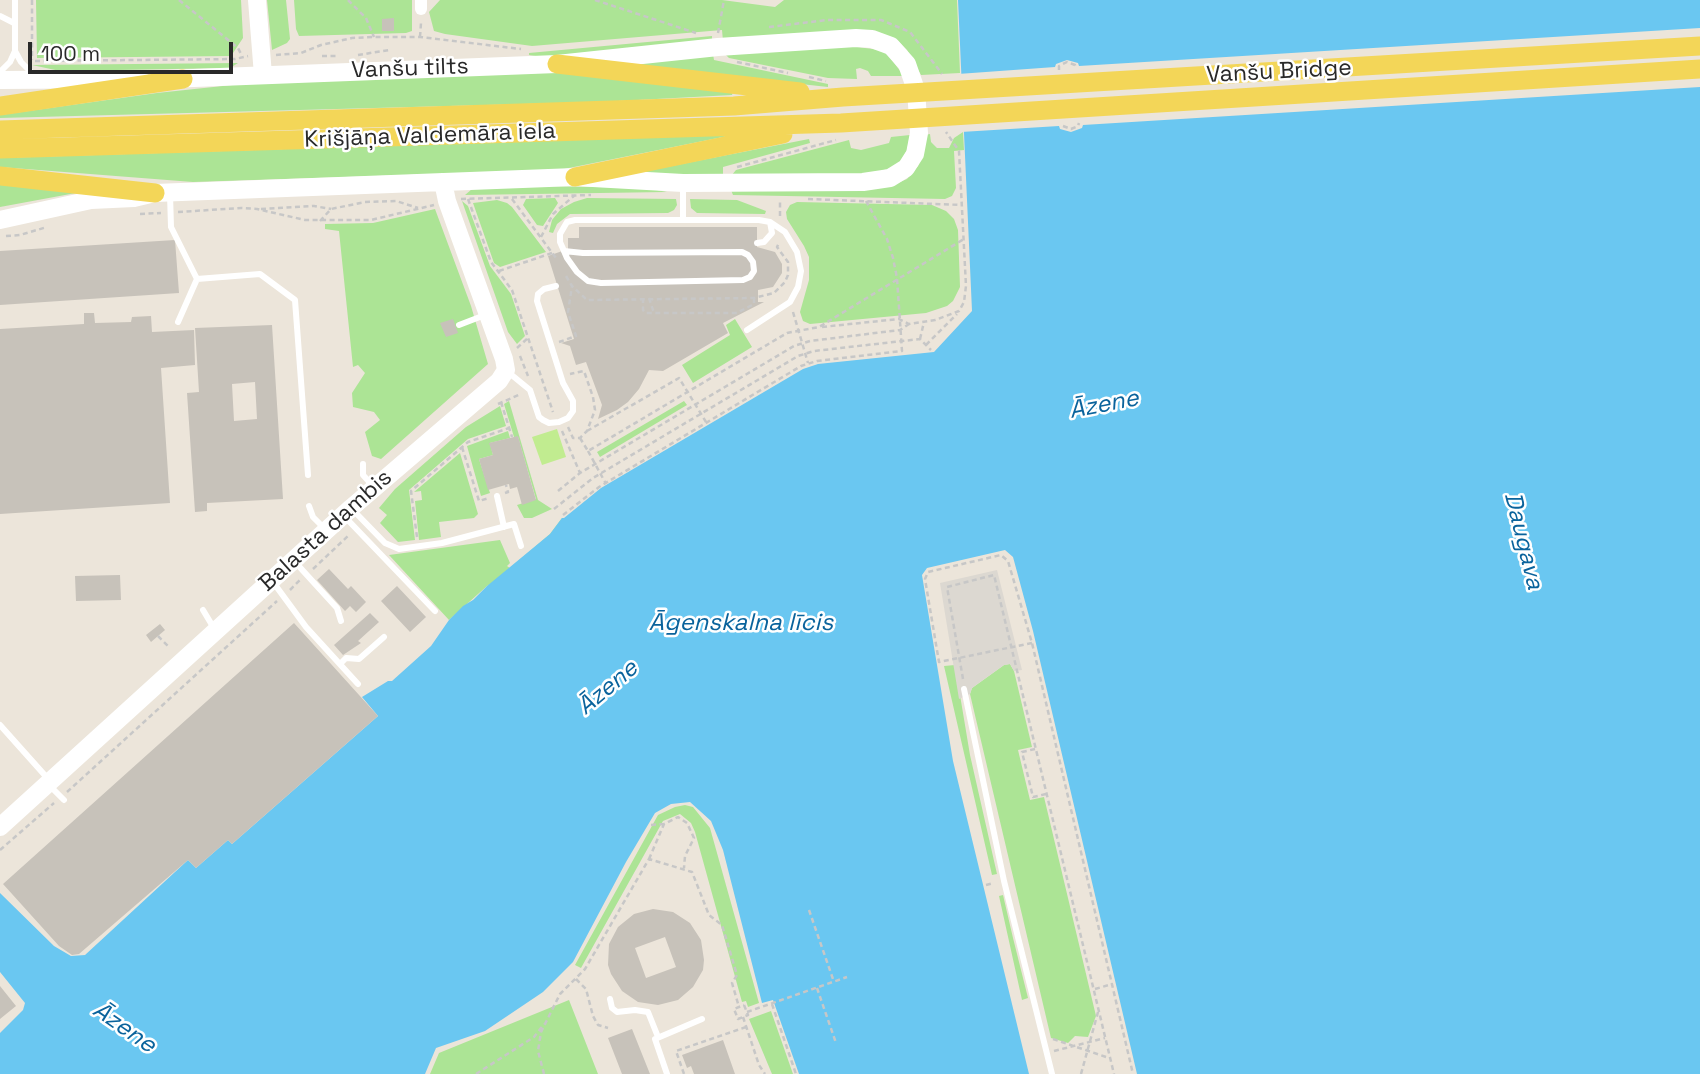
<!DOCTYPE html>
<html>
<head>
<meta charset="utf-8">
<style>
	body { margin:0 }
	#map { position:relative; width:1700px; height:1074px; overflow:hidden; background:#ece5da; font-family:"Space Grotesk",sans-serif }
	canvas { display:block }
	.scale { position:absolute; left:28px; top:42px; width:205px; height:32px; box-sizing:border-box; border:4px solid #292929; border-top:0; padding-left:9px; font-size:21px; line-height:24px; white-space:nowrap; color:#292929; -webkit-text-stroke:5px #fff; paint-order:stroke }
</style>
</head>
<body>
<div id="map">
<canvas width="1700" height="1074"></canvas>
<div class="scale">100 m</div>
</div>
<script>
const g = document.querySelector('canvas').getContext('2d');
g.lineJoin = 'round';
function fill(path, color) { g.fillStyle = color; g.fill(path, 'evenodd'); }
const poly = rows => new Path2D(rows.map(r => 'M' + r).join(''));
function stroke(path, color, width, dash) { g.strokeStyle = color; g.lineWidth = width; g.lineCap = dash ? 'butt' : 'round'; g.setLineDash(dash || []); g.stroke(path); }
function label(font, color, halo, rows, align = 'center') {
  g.font = font + ' "Space Grotesk",sans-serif'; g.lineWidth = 5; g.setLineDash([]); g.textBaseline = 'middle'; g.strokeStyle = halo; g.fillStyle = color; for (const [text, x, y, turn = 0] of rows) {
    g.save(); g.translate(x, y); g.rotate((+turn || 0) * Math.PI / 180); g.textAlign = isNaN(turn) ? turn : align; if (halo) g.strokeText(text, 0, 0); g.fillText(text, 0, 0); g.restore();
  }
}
fill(poly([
	[36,0,241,0,243,38,231,56,37,58],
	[267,0,286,0,290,39,287,43,272,50],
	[294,0,412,0,412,31,406,33,299,36,296,29],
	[440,0,722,0,775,7,784,0,957,0,960,73,921,75,907,50,899,42,880,33,723,41,722,30,532,46,445,34,434,31,429,12],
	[712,36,712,42,542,57,529,55,529,53],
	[849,46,881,50,888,55,904,76,871,76,868,71,860,68,856,69,857,79,828,78,729,58,724,53],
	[713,54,714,60,828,84,828,87,627,65],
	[238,63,230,68,60,71,32,65],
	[567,72,733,92,732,95,599,102,0,118,0,115,157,93,251,83],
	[963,132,964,150,954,151,956,188,952,196,945,199,733,195,731,190,817,190,888,187,907,179,918,166,923,153,925,135,930,134,931,142,937,148,949,148,954,138],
	[733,135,559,170,193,182,0,167,0,158],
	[910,135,907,150,901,161,891,168,877,172,862,175,731,176,736,170,849,140,851,148,861,150,889,143,891,137],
	[809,139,810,143,723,167,723,176,625,175],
	[0,181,92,190,0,207],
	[549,186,646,188,667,192,465,195,472,189],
	[555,198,558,203,543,226,537,225,523,205,526,199],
	[587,198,676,199,677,205,674,210,668,213,570,214,557,224,553,233,549,232,552,220,561,209,574,202],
	[690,199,737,200,766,211,765,214,697,213,691,208],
	[497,200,507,203,512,207,546,252,500,267,494,263,473,203],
	[462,201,468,206,490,266,511,294,525,336,517,344,508,332],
	[797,202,932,205,946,211,954,219,958,230,960,287,953,301,947,306,926,313,810,324,803,321,800,312,809,280,809,257,804,246,787,219,786,212,790,205],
	[435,209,471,306,488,364,381,459,372,456,365,432,380,420,374,412,353,407,352,393,365,373,358,365,353,367,339,231,325,229,325,224,373,223],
	[735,319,752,347,693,383,682,365,730,335,726,325],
	[509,401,538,500,552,509,532,518,524,518,517,505,536,499,518,437,514,437,504,404],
	[684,401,687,405,600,457,597,452],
	[500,406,506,426,468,439,409,490,415,540,398,542,380,523,387,515,379,508,395,489,466,427],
	[508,431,510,438,490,443,493,455,479,459,490,493,481,496,467,446],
	[460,453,478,514,474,518,439,522,441,537,419,540,415,501,422,500,421,491,414,492],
	[562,518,569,538,487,586,449,620,389,555,500,540,510,563,507,566,510,568,550,534],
	[1010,664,1014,671,1032,747,1018,750,1030,800,1044,797,1096,1016,1088,1037,1075,1036,1068,1043,1051,1038,970,694,972,688,1004,665],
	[955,665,970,755,997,874,992,875,944,666],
	[685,805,693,807,710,828,759,1003,748,1007,746,1001,742,1002,695,832,691,823,680,814,663,821,581,968,575,965,658,815,675,807],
	[1003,895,1013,938,1028,998,1022,1000,999,896],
	[569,1000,598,1074,430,1074,439,1053],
	[771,1011,793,1074,772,1074,749,1019]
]), '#ace495');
fill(poly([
	[557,429,566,457,542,465,532,437]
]), '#c1ec90');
fill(poly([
	[997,570,1022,670,1014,671,1010,664,1004,665,972,688,970,694,959,699,940,583]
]), '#dcd8d1');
fill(poly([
	[958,0,1700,0,1700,1074,1137,1074,1033,631,1013,557,1005,550,927,568,922,575,953,761,1029,1074,799,1074,773,1000,762,1003,723,850,711,821,690,802,671,804,655,813,626,862,573,962,543,992,485,1031,436,1048,425,1074,0,1074,0,1033,23,1010,25,1003,0,972,0,893,54,946,71,956,85,955,188,860,196,868,228,840,232,844,378,716,362,697,388,681,392,681,431,646,449,620,463,606,473,600,487,586,550,534,562,518,564,518,601,488,803,369,818,364,934,352,972,311]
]), '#6ac7f1');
fill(poly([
	[1700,28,1700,87,1083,125,1082,128,1071,132,1060,129,1059,126,961,132,958,74,1055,67,1056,64,1067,60,1078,63,1079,66]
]), '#ece5da');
fill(poly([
	[394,18,394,31,382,31,382,19],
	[579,227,757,227,757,247,775,252,782,264,782,273,773,287,758,290,758,302,764,302,723,323,728,333,663,371,649,370,639,389,628,402,617,410,598,419,602,405,586,362,576,365,570,346,561,343,574,339,548,256,568,249,568,238,579,238],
	[175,240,179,293,0,305,0,251],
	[84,313,94,313,95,323,131,322,132,317,151,316,152,332,194,330,195,365,161,368,170,503,0,514,0,329,84,324],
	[453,319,458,333,446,337,440,323],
	[272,325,283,499,207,503,207,511,195,512,187,393,199,392,195,328],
	[255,382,257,419,234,421,232,384],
	[518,436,536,500,522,505,517,487,510,489,509,484,488,490,479,459,493,455,489,443],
	[329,569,348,589,351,586,366,602,356,612,350,606,345,611,317,580],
	[120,575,121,600,76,601,75,576],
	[397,586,426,617,410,632,381,601],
	[370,613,379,622,358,641,361,643,343,655,334,645],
	[294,623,378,716,232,844,228,840,196,868,188,860,79,954,72,955,59,946,3,884],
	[160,624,165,630,151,642,146,635],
	[653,909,673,912,690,923,701,940,704,960,703,970,693,987,678,1000,658,1005,638,1002,622,991,611,974,608,965,609,944,618,927,634,914],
	[665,937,676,967,646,978,635,948],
	[0,986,16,1006,0,1019],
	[632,1029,650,1074,622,1074,608,1038],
	[723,1040,735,1074,694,1074,691,1066,687,1068,682,1055]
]), '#c7c2ba');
stroke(poly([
	[32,0,32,60],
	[179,0,238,48,242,56],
	[348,0,366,18,374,37],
	[595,0,696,33],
	[769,27,827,20,881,20,910,32,942,74],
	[718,33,724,0],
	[420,37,421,23],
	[276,55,301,53,321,45,352,38,374,37,420,37,521,49],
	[358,55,389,50],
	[322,56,337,56],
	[35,61,235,59,248,56],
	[737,62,788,73],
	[1059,70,1059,66,1067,62,1075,65,1075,68],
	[809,77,826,81],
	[1063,126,1071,129,1078,126,1079,123],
	[737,167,836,140],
	[461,199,591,195],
	[468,199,491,262,512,290,553,412],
	[512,199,556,258],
	[808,199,962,205],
	[261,209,314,206,331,209],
	[178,212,241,208,257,209,305,220,371,220,434,205],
	[140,214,161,213],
	[780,216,780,199],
	[320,221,331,209,365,202,396,201,418,208],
	[6,236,20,235,47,227],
	[541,237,553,214,575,195],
	[499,271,552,253],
	[566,276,572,286,587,300,754,298,774,293,785,282,788,275,788,262,777,247,779,243],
	[643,298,643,310,646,313,737,313,754,304,754,298],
	[649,298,654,313],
	[793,312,808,363],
	[822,327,899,319,909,324,935,320,959,311,964,302,966,286,959,151,946,132],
	[920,339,924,322],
	[559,342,576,336,568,312,572,286],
	[926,345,957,314],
	[517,348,528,338],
	[520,356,528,376],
	[501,402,512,437],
	[498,404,521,394],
	[568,427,573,438,580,438,587,431,595,410,593,397,584,371,570,374],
	[562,431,580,473],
	[587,431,679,378,706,422],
	[580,438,588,451,787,333,819,327,964,239],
	[462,447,479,501,489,498],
	[588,451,605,482],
	[558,491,580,473,794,346,810,341,900,330,909,324],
	[505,493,508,492,506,485],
	[554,509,593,478,798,356,814,351,920,339,931,350],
	[563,515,599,487,801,366,817,361,902,351,897,278,893,258,887,239,866,201],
	[417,537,411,491,468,442,509,428],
	[313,569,349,535],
	[290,590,300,580],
	[158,636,170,648],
	[1032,643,939,662,925,579,928,572,1001,555,1008,561,1032,643,1133,1074],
	[963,679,947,587,994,575,1114,1074],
	[1035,749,1022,752,1033,797,1046,794],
	[67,792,277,601],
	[651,825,664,824],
	[0,850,54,803],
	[649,859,664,824,678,817,687,823,694,838,685,856,684,868],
	[986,885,994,883],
	[809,910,834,982],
	[576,979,586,989,593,1016,598,1025,608,1028],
	[817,988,836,1043],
	[1095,989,1112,984],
	[772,1004,796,1074],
	[744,1005,748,1015,738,1019,734,1009,744,1005],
	[747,1012,847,977],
	[743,1017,759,1065,765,1074],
	[1053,1039,1109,1058],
	[1054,1051,1105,1038],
	[476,1074,534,1037,544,1024],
	[544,1074,538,1051,541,1032,560,994,585,969,649,859,692,872,709,915,722,925,737,975,732,983,739,1007],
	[684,1074,676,1051,746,1027],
	[1081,1074,1098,1012]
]), '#c7c7c7', 2.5, [5, 3.5]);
stroke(poly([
	[15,0,15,51,21,62,34,75],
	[0,16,14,23],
	[0,72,10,62,15,51],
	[170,194,171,227,197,279,178,322],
	[683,219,683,185],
	[757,243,764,242,772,233,770,222],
	[564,251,583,253,742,252,748,255,753,262,754,271,750,277,743,280,601,283,588,281,577,272,567,258,564,251,560,242,560,234,567,222,575,220,759,220,770,222,785,232,797,252,801,271,798,287,790,302,747,330],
	[197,279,260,274,295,300,308,475],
	[459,325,485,315],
	[508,372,530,390,539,417,543,420,549,423,559,422,568,418,573,411,573,401,563,383,537,301,538,294,544,289,556,286],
	[363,464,363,475,373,486],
	[497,496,504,527],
	[309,506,313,517,325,529],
	[352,509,385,543,399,549,442,543,514,524,521,546],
	[344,516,435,611],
	[295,562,337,608,341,621],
	[273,582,306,627,358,684],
	[203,610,215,630],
	[340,664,346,658,359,659,384,637],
	[964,689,1004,881,1052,1074],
	[0,725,50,781],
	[49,785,64,800],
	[610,999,612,1008,617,1012,635,1010,648,1012,658,1037],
	[667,1074,655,1039,702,1019]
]), '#fff', 6);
stroke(poly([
	[421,0,421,9]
]), '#fff', 12);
stroke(poly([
	[257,0,263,75],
	[0,80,140,79],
	[0,220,91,200,134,198,155,193,575,177,683,183,863,182,890,178,906,168,915,154,919,133,916,90,907,64,891,46,872,39,856,38,718,47,557,64,168,79],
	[0,827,351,508,499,381,506,370,504,359,447,201,443,182]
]), '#fff', 18);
stroke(poly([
	[557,64,800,92],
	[0,106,183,79],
	[0,130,734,106,843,97,1700,46],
	[0,149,841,123,1700,69],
	[0,176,155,193],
	[575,177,783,134]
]), '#f3d658', 19);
label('23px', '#292929', '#fff', [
	["Vanšu tilts",410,69,-2],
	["Vanšu Bridge",1279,72,-3],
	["Krišjāņa Valdemāra iela",430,136,-2],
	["Balasta dambis",326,531,-42]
]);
label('italic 24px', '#0a639c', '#fff', [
	["Āzene",1104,405,-11],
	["Daugava",1523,541,76],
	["Āgenskalna līcis",741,623],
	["Āzene",608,688,-40],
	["Āzene",124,1028,35]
]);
</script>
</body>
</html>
